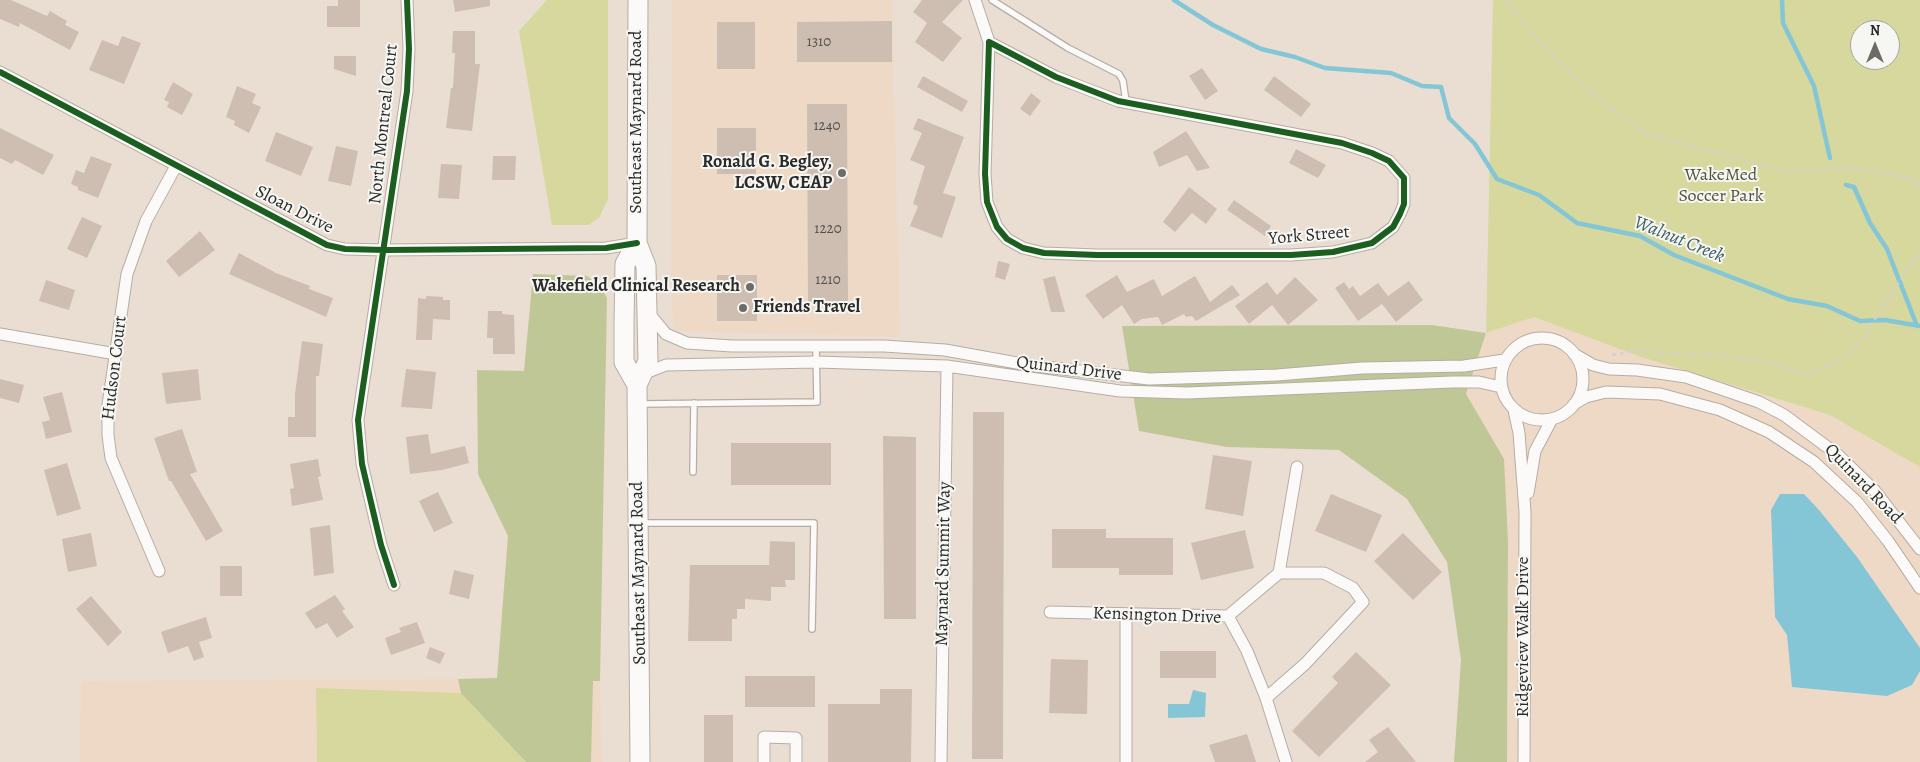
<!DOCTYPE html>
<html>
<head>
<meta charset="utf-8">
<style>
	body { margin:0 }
	#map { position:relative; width:1920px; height:762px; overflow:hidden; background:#eaded2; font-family:Alegreya,serif }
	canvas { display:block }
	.north { position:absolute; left:1850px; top:20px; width:50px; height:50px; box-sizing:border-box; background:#f6f6f2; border:1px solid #a5a5a2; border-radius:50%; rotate:0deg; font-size:14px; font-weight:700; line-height:20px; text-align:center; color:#2b2b2b }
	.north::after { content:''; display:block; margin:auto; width:18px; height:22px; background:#6e6a65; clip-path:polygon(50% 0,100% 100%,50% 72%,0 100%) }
</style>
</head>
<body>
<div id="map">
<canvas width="1920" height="762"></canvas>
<div class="north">N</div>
</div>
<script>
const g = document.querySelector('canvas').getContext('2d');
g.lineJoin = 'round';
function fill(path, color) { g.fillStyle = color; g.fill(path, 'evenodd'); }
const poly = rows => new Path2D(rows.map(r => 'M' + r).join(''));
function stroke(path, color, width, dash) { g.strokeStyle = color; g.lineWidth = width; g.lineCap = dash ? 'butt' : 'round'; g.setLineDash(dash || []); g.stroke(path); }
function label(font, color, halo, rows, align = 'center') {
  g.font = font + ' Alegreya,serif'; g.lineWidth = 4; g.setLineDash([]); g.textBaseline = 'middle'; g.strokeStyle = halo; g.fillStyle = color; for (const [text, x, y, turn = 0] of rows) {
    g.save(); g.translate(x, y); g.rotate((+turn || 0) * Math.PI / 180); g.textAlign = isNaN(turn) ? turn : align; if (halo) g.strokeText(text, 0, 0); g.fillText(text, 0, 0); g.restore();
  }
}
fill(poly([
	[672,0,892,0,900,337,674,331,671,281],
	[1534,317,1641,357,1830,415,1920,467,1920,762,1507,762,1508,542,1466,394,1486,333],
	[497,679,600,681,602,762,80,762,81,681]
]), '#eed9c6');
fill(poly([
	[547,0,608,0,608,199,599,218,588,225,552,225,519,31],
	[1493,0,1920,0,1920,467,1830,415,1641,357,1534,317,1486,333],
	[1860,30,1890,30,1890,60,1860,60],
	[316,688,461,693,526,762,317,762]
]), '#d6d89e');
fill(poly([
	[533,274,587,276,600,286,607,298,600,681,593,681,591,762,526,762,461,693,458,679,497,678,508,536,478,474,477,370,524,371],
	[1432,325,1486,333,1466,394,1504,459,1508,542,1507,762,1454,762,1461,660,1447,562,1407,499,1339,450,1227,447,1139,431,1122,326]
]), '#bfc797');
fill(poly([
	[1780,494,1804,494,1819,510,1857,557,1920,648,1920,671,1912,685,1887,696,1792,687,1787,635,1775,617,1771,510],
	[1193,690,1206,693,1205,717,1168,718,1168,704,1189,704]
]), '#84c6d6');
stroke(poly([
	[1174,0,1213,25,1261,49,1295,57,1325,68,1391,73,1422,86,1441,87,1449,118,1475,144,1497,179,1539,195,1577,223,1640,236,1674,255,1788,299,1827,306,1860,321,1885,320,1920,326],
	[1782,0,1783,23,1814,86,1830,158],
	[1846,185,1854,187,1870,223,1887,249,1917,326]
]), '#84c6d6', 4.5);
fill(poly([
	[0,0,11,0,47,16,50,11,67,21,65,25,79,32,70,50,20,23,19,27,0,19],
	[338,0,360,0,360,27,327,27,327,6,338,6],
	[453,0,490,0,490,6,455,12],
	[922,0,963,0,942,22,962,38,943,62,915,42,927,23,913,12],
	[892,21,892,62,797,62,797,22],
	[717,22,755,22,755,69,717,69],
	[453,31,475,31,475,64,480,64,472,131,446,128,451,88,453,88,455,53,452,53],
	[122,36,141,43,124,84,89,70,102,40,118,46],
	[334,56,356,56,356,76,334,69],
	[1202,68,1218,91,1205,100,1189,76],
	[923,76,968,101,962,112,917,87],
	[1274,76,1311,104,1301,117,1264,90],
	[173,82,193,94,182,115,167,107,169,102,164,100],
	[237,86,256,94,252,103,261,107,249,133,234,125,235,121,226,117],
	[1031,93,1041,101,1030,116,1020,109],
	[807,104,847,104,848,302,808,302],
	[918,118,964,137,943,193,956,197,942,238,910,226,918,206,913,204,925,166,910,160,922,133,913,129],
	[0,128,54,155,43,175,15,160,12,164,0,158],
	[717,128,756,128,756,174,717,174],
	[1186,131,1210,168,1197,171,1187,155,1159,167,1153,152],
	[276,132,313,147,301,176,265,161],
	[336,146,358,151,351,186,328,181],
	[1296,149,1326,165,1318,178,1289,163],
	[91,156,112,164,98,198,78,190,78,187,71,184,76,170,84,173],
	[493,156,516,156,515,180,492,180],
	[441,164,462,165,459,199,438,198],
	[1189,187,1217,209,1206,224,1192,213,1175,232,1163,222],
	[1234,200,1271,226,1265,236,1227,210],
	[82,217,102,226,87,258,67,249],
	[200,231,215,250,179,277,166,261],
	[239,253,276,273,310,286,309,289,333,298,326,317,229,274],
	[998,261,1010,264,1005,280,995,277],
	[717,275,757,275,757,321,717,321],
	[1117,275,1127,292,1154,279,1162,296,1195,276,1210,302,1232,285,1240,295,1196,321,1192,316,1186,317,1184,314,1162,325,1158,317,1142,319,1134,324,1122,305,1103,319,1085,295],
	[1055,276,1065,312,1051,312,1043,279],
	[1295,277,1318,300,1288,325,1272,305,1249,324,1235,306,1267,282,1277,295],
	[46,280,75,290,69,310,39,301],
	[1409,281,1423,300,1396,322,1382,304,1358,321,1335,288,1344,282,1349,289,1353,286,1360,296,1378,283,1388,296],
	[426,296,443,297,443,300,450,300,450,320,433,319,432,340,416,340,418,298,426,299],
	[488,311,502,311,502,314,514,315,515,354,493,354,493,338,487,338],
	[302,341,323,344,319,376,316,376,316,437,288,437,288,417,295,417,295,394],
	[198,369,201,400,166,404,162,373],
	[406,369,436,372,432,409,401,407],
	[0,379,24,385,19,403,0,398],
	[62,392,72,432,46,439,42,422,50,420,43,397],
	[973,412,1004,412,1003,759,972,759],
	[182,429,197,472,190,474,223,531,206,541,171,481,169,481,154,438],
	[428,434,431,454,465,446,469,463,442,470,410,474,406,437],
	[883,436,916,437,916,619,884,619],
	[731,443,831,443,831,485,731,485],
	[1213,455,1252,461,1243,516,1205,509],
	[318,459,321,476,318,477,323,500,292,506,290,489,294,488,290,464],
	[67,463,81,509,57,516,44,470],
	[438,492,453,523,434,532,419,501],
	[1331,494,1382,515,1366,552,1315,531],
	[330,525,334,573,314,576,310,528],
	[1052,529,1106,529,1106,538,1173,538,1173,575,1119,575,1119,568,1052,568],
	[1245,530,1254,568,1201,580,1191,543],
	[91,533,97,566,68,572,62,539],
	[1403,533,1442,572,1413,600,1374,561],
	[770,541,795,542,795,580,785,580,786,587,771,587,771,601,745,599,745,609,737,609,737,619,732,619,732,641,688,641,690,565,769,565],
	[220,566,242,566,242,596,220,596],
	[454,570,474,575,469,599,449,594],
	[335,595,345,609,342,611,354,627,337,638,327,623,316,629,305,613],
	[91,596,122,632,108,646,76,609],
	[206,617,212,638,199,642,204,657,194,661,188,646,168,653,161,632],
	[417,622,425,643,391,655,385,638,401,632,399,628],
	[430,647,445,653,440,664,426,658],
	[1160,651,1216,651,1216,678,1160,678],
	[1356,652,1391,685,1319,757,1292,731,1338,683,1332,677],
	[1051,659,1088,660,1087,714,1049,713],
	[745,676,815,676,815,707,745,707],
	[880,689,912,689,911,762,828,762,828,704,880,704],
	[704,715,733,715,733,762,704,762],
	[1388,727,1395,736,1416,762,1365,762,1378,752,1369,740],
	[1247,734,1256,762,1215,762,1209,745]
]), '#cdbeb1');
const lane = poly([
	[992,0,1068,48,1119,74,1123,81,1126,102],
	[641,404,817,402,816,346],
	[693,472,694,403],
	[641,523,814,523,812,629]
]);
const street = poly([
	[975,0,989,42],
	[989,42,1056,77,1118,101,1342,143,1372,153,1389,161,1404,178,1404,204,1400,214,1393,227,1372,243,1333,252,1291,255,1097,255,1044,253,1023,248,1007,239,997,227,987,202,985,174,989,42],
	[0,72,327,245,345,249,385,250,606,248,637,243],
	[647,311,666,334,687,343,732,346,884,346,945,350,1028,365,1149,379,1277,375,1362,368,1464,366,1504,360],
	[0,334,116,354],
	'1501 379a41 41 0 1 1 82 0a41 41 0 1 1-82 0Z',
	[1574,354,1593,365,1609,369,1637,370,1686,377,1759,402,1784,415,1838,455,1875,491,1920,549],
	[643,374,666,365,816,362,947,366,1120,391,1187,393,1452,382,1479,382,1501,387],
	[1574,404,1586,397,1606,392,1660,394,1720,410,1769,432,1814,462,1857,502,1888,541,1920,588],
	[1514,410,1519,433,1525,512,1524,762],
	[1528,493,1535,451,1552,419],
	[159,571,111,458,108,435,108,405,127,274,146,221,176,166],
	[1279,573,1297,467],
	[394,585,381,545,362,464,358,420,407,91,409,49,407,0],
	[1050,612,1228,616,1247,651,1266,698,1286,762],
	[1126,614,1126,762],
	[1228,616,1279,573,1324,573,1353,588,1363,602,1305,664,1266,698],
	[764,762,764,737,796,738,796,762],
	[941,762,947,366]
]);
const primary = poly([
	[638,0,637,243,646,266,648,361,637,385,640,762],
	[637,243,625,264,624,323,624,362,637,385]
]);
stroke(lane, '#b5ada5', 8);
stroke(street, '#b5ada5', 13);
stroke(primary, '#b5ada5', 21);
stroke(poly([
	[1508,0,1510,8,1562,66,1607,106,1647,134,1786,171,1856,168,1915,179,1920,187],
	[1612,355,1634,351,1718,355,1771,363,1808,375,1845,357,1861,340,1920,251]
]), '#d4d0cd', 2.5, [4, 4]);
stroke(lane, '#fcfaf8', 5.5);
stroke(street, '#fcfaf8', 11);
stroke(primary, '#fcfaf8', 19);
stroke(poly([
	[989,42,1056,77,1118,101,1342,143,1372,153,1389,161,1404,178,1404,204,1400,214,1393,227,1372,243,1333,252,1291,255,1097,255,1044,253,1023,248,1007,239,997,227,987,202,985,174,989,42],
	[0,72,327,245,345,249,385,250,606,248,637,243],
	[394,585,381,545,362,464,358,420,407,91,409,49,407,0]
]), '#1b5e20', 6);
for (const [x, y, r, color] of [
	[842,173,5,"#6e6a65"],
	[750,287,5,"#6e6a65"],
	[743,308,5,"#6e6a65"]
]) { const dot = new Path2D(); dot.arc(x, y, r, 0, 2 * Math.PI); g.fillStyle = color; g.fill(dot); stroke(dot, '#f6f6f2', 2); }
label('15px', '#54504c', null, [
	["1310",819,42],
	["1240",827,126],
	["1220",828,229],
	["1210",828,280]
]);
label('18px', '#2b2b2b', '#f6f6f2', [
	["Southeast Maynard Road",637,122,-90],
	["North Montreal Court",384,124,-84],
	["Sloan Drive",294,210,27],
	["York Street",1309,236,-5],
	["Hudson Court",115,368,-83],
	["Quinard Drive",1069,369,7],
	["Quinard Road",1863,484,46],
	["Maynard Summit Way",944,564,-89],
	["Southeast Maynard Road",639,573,-91],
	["Kensington Drive",1157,616,2],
	["Ridgeview Walk Drive",1524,637,-90]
]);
label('bold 18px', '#2b2b2b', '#f6f6f2', [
	["Ronald G. Begley,",832,163],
	["LCSW, CEAP",832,184],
	["Wakefield Clinical Research",740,287],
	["Friends Travel",753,308,"left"]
], 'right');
label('18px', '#52553d', '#f6f6f2', [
	["WakeMed",1721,176],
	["Soccer Park",1721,197]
]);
label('italic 19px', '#3b5d67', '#f6f6f2', [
	["Walnut Creek",1679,240,22]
]);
</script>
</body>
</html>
